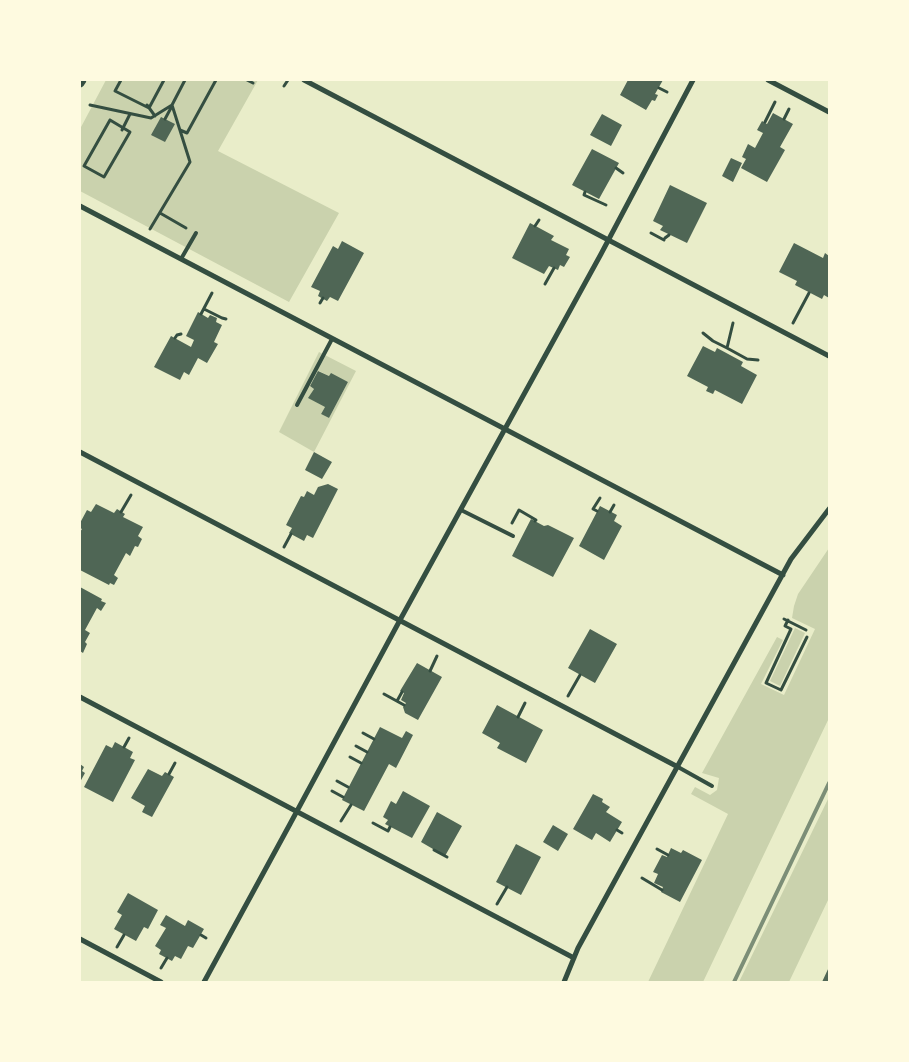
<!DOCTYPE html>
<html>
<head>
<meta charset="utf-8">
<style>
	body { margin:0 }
	#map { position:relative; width:909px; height:1062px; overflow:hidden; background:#e9edc9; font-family:"Space Grotesk",sans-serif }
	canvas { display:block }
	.frame { position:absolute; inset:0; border:81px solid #fefae0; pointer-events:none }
</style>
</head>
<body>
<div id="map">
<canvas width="909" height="1062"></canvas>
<div class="frame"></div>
</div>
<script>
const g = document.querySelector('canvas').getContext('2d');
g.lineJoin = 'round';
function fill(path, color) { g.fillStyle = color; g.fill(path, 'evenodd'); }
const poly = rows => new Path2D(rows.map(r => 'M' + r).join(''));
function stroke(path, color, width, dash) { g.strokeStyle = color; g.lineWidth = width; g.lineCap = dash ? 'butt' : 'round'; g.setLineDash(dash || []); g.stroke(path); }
fill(poly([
	[106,80,258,80,218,151,339,213,289,302,80,191,80,129],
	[319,352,356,371,314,452,279,432],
	[319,371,329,376,348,382,329,418,321,414,325,407,309,398,314,389,310,386],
	[829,548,829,718,703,982,648,982,728,814,691,794,695,787,710,795,717,790,719,778,702,773,777,637,783,640,761,684,784,695,815,629,792,618,794,606,798,594],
	[795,628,805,633,780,686,770,681],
	[829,797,829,898,789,982,739,982]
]), '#cad2ad');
fill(poly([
	[628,80,663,80,655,94,658,95,655,101,652,100,646,110,620,95],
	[773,113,793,124,780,147,785,150,767,182,741,168,746,159,742,157,748,144,755,148,763,133,757,130,762,121,767,124],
	[602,114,622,125,611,146,590,135],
	[161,117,175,124,165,142,151,135],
	[592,149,619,163,599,199,572,185],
	[731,158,742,163,733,182,722,176],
	[670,185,707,203,687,243,660,230,663,226,653,221],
	[530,223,554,236,551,240,569,249,566,255,570,257,564,267,560,265,558,270,549,266,544,274,512,258],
	[342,241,364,253,338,301,330,297,327,301,318,296,320,291,311,287,333,246,338,249],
	[794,243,823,258,825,253,829,256,829,298,824,295,822,299,795,285,797,281,779,272],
	[198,312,208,318,210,315,217,318,216,322,222,325,214,342,218,344,207,363,198,358,189,375,184,372,180,380,154,367,171,336,191,347,194,340,186,336],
	[703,346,715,352,717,348,743,362,741,366,757,375,742,404,715,390,713,394,706,391,708,387,687,376],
	[318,371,329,376,331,373,348,382,329,418,321,414,325,407,308,398,314,389,310,386],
	[314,452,332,462,322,479,305,470],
	[328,484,338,489,313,538,307,535,304,541,289,533,292,528,286,525,301,496,304,497,307,491,314,495,318,487],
	[96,504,114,513,117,509,125,514,123,517,143,527,138,536,142,539,138,547,135,546,130,556,126,553,114,575,118,578,114,585,110,583,109,585,80,570,80,532,82,529,80,528,80,523,87,510,91,512],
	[600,506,617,515,614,521,622,526,604,560,579,546],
	[531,519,544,526,548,525,574,538,553,577,512,556],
	[80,587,102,599,101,601,106,603,101,611,97,608,85,630,90,633,85,642,87,644,83,653,80,651],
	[590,629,617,644,595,683,568,668],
	[417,663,442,677,418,720,405,713,403,707,406,703,401,700,404,693,400,691],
	[497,705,543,730,526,763,497,748,500,743,482,733],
	[380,727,402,738,406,731,413,735,396,768,389,764,364,811,342,800],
	[115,742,133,752,130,758,135,760,113,802,84,787,106,745,112,748],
	[80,764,84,767,82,771,85,773,80,782],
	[148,769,162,776,165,772,174,777,152,817,142,812,145,806,131,798],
	[403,791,430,806,412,838,385,824,388,820,383,817,391,801,396,804],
	[593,794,603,799,602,802,610,807,606,812,622,822,610,842,596,833,592,840,573,829],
	[437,812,462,826,445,856,421,842],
	[553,825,568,834,558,851,543,842],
	[516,844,541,857,521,895,496,882],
	[671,848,681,853,683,850,702,860,680,902,661,892,663,887,654,883,658,874,653,872,662,855,667,857],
	[128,893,158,910,148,929,144,927,136,941,114,929,122,915,117,912],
	[166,915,185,926,188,920,204,929,193,948,188,946,181,959,175,956,172,961,159,954,161,950,155,946,166,928,160,925],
	[829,967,829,982,822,982]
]), '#4f6655');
stroke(poly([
	[121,80,115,91,149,108,164,80],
	[247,80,253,83],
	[284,86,288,80],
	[659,88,667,92],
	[90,105,151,118,172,105,185,80],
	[147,105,155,116],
	[165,119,172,106],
	[784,119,789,109],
	[110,120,130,132,104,177,84,166,110,120],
	[765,122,775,102],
	[122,130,130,114],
	[180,130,187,133,216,80],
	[616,168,623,173],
	[585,192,584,195,606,205],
	[160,213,186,228],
	[535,226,539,220],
	[150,229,190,162,172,105],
	[651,233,664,240],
	[665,238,669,235],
	[545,284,554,268],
	[320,303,323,298],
	[204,309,222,318,226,319],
	[201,314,212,293],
	[733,323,727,348,747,359,758,360],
	[793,323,809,293],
	[703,333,713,341,727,348],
	[175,338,177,335,181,334],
	[597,511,593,509,600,498],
	[121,512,131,495],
	[610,512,614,505],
	[512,523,519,510,536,520,535,521],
	[284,547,291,534],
	[784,619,806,630],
	[788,620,785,626,791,629,766,683,781,690,807,637],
	[430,671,437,656],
	[384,694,404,705],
	[568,696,580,675],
	[397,701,402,692],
	[518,717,525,703],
	[363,733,374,739],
	[356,746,367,752],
	[124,747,129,738],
	[350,757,361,763],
	[169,774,175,763],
	[337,781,348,787],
	[332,791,343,797],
	[341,821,351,805],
	[373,823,388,831,390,827],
	[617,830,622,833],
	[657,849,668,855],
	[434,850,447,857],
	[642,878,662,890],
	[497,904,507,887],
	[201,935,206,938],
	[117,947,124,935],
	[161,968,167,958]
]), '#344e41', 3);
stroke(poly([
	[181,259,196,233],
	[297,405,332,339],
	[461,510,513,536],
	[678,767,712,786]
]), '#344e41', 4);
stroke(poly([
	[304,80,829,356],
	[768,80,829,112],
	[80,206,783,575],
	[80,452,678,767],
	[80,697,574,958],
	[80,939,161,982],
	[204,982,290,824,400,620,601,254,693,80],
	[564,982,578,948,791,559,829,509]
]), '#344e41', 5);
stroke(poly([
	[80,83,82,80]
]), '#344e41', 9);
stroke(poly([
	[734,982,829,783]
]), '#7c8e77', 4);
</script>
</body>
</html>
